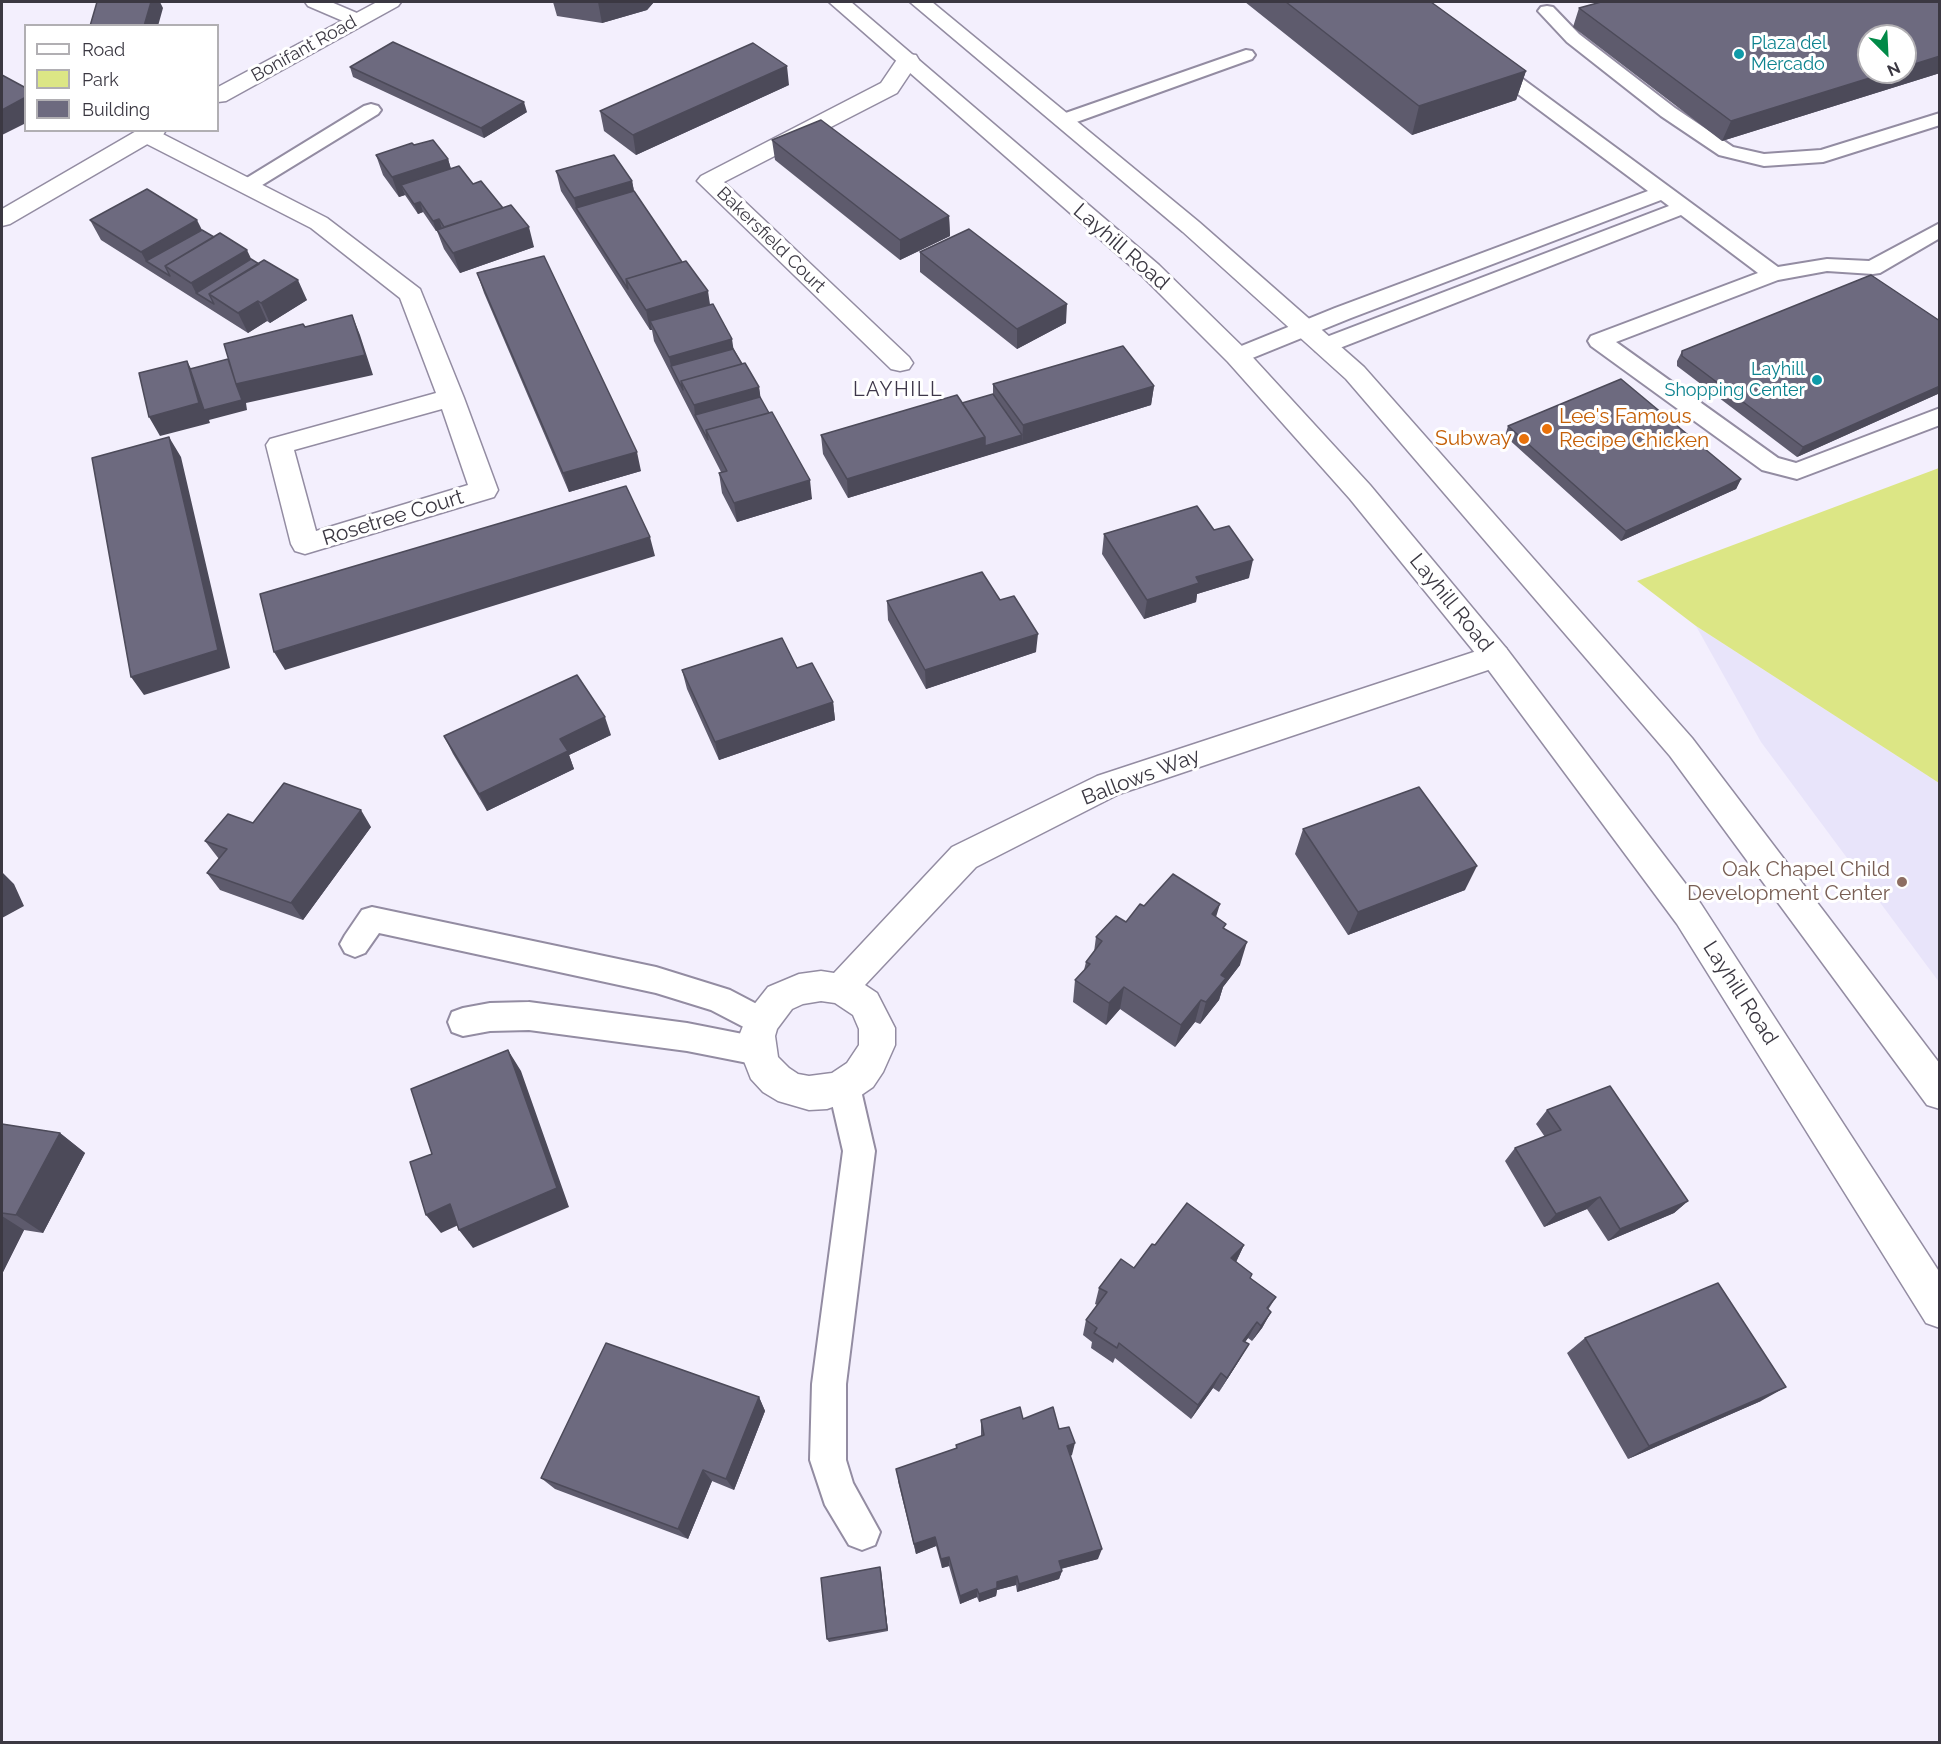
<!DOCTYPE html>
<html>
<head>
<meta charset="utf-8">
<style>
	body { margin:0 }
	#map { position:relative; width:1941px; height:1744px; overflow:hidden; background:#f3effd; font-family:Raleway,sans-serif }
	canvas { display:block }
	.frame { position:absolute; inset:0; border:3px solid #3b3842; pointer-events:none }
	.legend { position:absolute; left:24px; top:24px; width:195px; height:108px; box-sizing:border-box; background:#fff; border:2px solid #b1afb3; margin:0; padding:8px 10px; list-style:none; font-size:18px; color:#3b3842 }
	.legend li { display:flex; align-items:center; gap:12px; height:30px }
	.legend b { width:30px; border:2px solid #b1afb3 }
	.north { position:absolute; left:1857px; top:24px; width:60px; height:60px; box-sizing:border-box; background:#fff; border:2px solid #b1afb3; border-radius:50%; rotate:156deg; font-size:16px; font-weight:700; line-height:24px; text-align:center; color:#3b3842 }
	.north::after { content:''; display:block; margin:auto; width:21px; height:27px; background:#018a48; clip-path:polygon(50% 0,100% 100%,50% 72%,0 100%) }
</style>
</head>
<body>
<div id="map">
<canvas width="1941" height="1744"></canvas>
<div class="frame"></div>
<ul class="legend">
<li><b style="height:8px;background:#fff"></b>Road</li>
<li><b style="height:16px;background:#dce685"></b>Park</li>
<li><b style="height:16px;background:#6d6a7f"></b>Building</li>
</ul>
<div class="north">N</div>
</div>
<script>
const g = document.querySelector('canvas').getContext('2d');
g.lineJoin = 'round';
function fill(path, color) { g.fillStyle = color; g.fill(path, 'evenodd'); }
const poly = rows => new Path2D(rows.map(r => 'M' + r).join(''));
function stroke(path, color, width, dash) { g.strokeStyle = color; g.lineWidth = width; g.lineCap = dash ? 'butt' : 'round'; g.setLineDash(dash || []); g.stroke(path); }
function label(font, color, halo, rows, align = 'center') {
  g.font = font + ' Raleway,sans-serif'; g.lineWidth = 6; g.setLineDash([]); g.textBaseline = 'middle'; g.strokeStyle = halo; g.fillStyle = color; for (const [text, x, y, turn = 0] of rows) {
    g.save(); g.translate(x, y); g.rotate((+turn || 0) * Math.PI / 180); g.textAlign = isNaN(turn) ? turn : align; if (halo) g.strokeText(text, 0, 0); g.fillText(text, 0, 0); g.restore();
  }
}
fill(poly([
	[1696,626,1939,783,1939,982,1761,742]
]), '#e8e4fa');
fill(poly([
	[1939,468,1939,783,1696,626,1637,581]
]), '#dce685');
const service = poly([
	[1547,6,1553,7,1579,34,1675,108,1733,147,1764,154,1821,150,1940,113,1940,125,1823,162,1764,166,1719,155,1661,116,1567,42,1538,11,1541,7,1547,6],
	[1246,50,1252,51,1255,55,1252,59,1071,124,1064,126,1057,124,1054,120,1057,116,1246,50],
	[1490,58,1497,60,1778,267,1827,259,1869,261,1940,223,1940,238,1880,273,1873,274,1827,271,1778,280,1616,342,1778,458,1796,463,1940,408,1940,425,1797,479,1762,470,1591,346,1588,341,1591,336,1758,273,1681,215,1332,351,1324,353,1316,351,1313,346,1316,341,1669,206,1661,200,1351,318,1245,361,1237,363,1229,361,1226,356,1229,351,1335,308,1648,191,1483,68,1481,64,1483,60,1490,58],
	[371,104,378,106,381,110,378,114,254,190,240,190,237,186,240,182,364,106,371,104],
	[372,907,656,967,730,990,772,1012,776,1022,772,1032,761,1036,711,1010,656,993,379,933,365,953,355,957,345,953,340,944,345,935,362,910,372,907],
	[529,1002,687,1023,758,1037,769,1041,773,1051,769,1061,758,1065,687,1051,529,1030,490,1031,463,1036,452,1032,448,1022,452,1012,463,1008,490,1003,529,1002],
	[844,1072,855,1076,860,1086,875,1151,846,1384,846,1460,853,1483,880,1532,875,1545,862,1550,849,1545,825,1505,810,1460,812,1384,843,1151,828,1086,833,1076,844,1072]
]);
const minor = poly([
	[305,2,331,2,364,16,367,20,364,24,357,26,350,24,308,6,305,2],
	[908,54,916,55,919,60,897,93,724,182,909,357,913,363,909,369,900,371,891,369,697,181,701,176,881,83,900,55,908,54],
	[139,130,155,130,327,218,420,289,464,398,498,490,494,497,305,554,295,551,291,544,266,445,270,439,436,393,400,298,311,228,139,140,136,135,139,130],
	[442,409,468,485,316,531,294,450,442,409],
	[1495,645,1506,648,1510,656,1506,664,1119,794,976,867,865,985,877,993,895,1028,895,1045,883,1072,873,1087,857,1098,844,1103,827,1109,809,1110,778,1101,763,1092,751,1079,740,1051,739,1036,749,1011,768,987,799,974,821,971,834,973,952,847,1097,776,1495,645],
	[821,1001,835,1003,853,1015,859,1029,859,1045,847,1063,832,1073,809,1076,798,1074,789,1068,778,1057,775,1036,777,1029,792,1009,803,1004,821,1001]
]);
const secondary = poly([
	[377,2,401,2,398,6,226,101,218,102,218,87,377,2],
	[829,2,851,2,1159,265,1246,350,1370,485,1506,648,1701,904,1940,1273,1940,1328,1926,1323,1677,924,1484,664,1350,499,1228,362,1141,275,829,2],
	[910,2,932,2,1199,222,1364,367,1692,738,1940,1064,1940,1109,1927,1105,1670,756,1346,379,1183,232,910,2],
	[138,130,166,130,163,135,10,224,2,226,2,209,138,130]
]);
stroke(service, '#938ca2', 4);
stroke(minor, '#938ca2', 3);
stroke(secondary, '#938ca2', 3);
fill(service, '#fff');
fill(minor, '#fff');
fill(secondary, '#fff');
fill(poly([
	[553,2,654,2,647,10,602,23,557,16],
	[1245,2,1431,2,1526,71,1516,100,1412,135],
	[1940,2,1940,73,1722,141,1573,27,1579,8],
	[350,67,527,112,484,138,353,77],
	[789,85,636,155,604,131,600,111],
	[772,140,949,216,950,236,900,260,775,160],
	[414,145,448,159,451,169,473,184,534,247,460,273,444,249,437,231,436,231,423,212,418,214,405,195,399,197,383,175,376,155],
	[556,171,632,181,634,191,710,305,742,364,759,387,760,397,812,499,737,522,722,493,719,473,721,472,654,341,652,330,650,330,561,191],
	[90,220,202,230,251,259,307,300,270,323,267,321,248,333,101,240],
	[920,252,1066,323,1017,349,920,272],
	[477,273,641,471,569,492,484,293],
	[1940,321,1940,393,1797,457,1677,366,1677,361,1682,351],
	[993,384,1154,386,1151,405,848,498,823,454,821,435,962,403,993,394],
	[1508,426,1741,479,1736,489,1621,541,1505,436],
	[1104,534,1249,578,1197,594,1196,602,1144,619,1102,554],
	[1000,600,1036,652,926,689,888,620,887,601],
	[797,668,833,702,835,720,719,760,687,689,682,670],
	[611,735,569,755,574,769,487,811,453,754,444,736],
	[253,823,371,827,303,920,220,890,207,873,219,859,205,841],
	[1303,829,1465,890,1348,935,1295,854],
	[1144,906,1216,917,1224,929,1240,965,1223,987,1219,1000,1200,1024,1195,1022,1175,1047,1120,1009,1106,1025,1073,1002,1075,980,1084,970,1086,962,1094,952,1096,937,1126,922],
	[1547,1110,1688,1201,1674,1213,1608,1241,1587,1209,1544,1227,1505,1161,1515,1148,1545,1137,1536,1124],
	[2,1124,60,1133,85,1153,43,1233,24,1230,2,1274],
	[1155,1245,1244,1245,1236,1262,1250,1278,1276,1297,1268,1310,1271,1312,1262,1328,1252,1341,1248,1338,1245,1342,1240,1359,1219,1392,1213,1388,1191,1419,1115,1358,1113,1363,1091,1348,1092,1342,1083,1335,1086,1320,1097,1305,1095,1304,1099,1288,1134,1268],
	[1585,1338,1761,1401,1628,1459,1567,1353],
	[759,1397,765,1411,734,1490,712,1481,688,1539,555,1489,541,1478],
	[1023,1419,1059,1429,1072,1455,1070,1456,1098,1559,1061,1569,1062,1571,1059,1579,1017,1592,1016,1585,997,1590,996,1596,979,1602,977,1597,960,1604,949,1566,942,1568,936,1546,916,1554,898,1481,956,1448,981,1436,981,1420],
	[880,1567,888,1631,829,1642,827,1639]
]), '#5e5b6d');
fill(poly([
	[151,2,160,2,163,8,158,26,144,26],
	[598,2,654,2,647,10,602,23],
	[1940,56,1940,73,1722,141,1731,121,1889,72,1905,72,1905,67],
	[787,66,789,85,636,155,633,135],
	[1526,71,1516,100,1412,135,1419,106],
	[26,97,26,123,2,135,2,110],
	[524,102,527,112,484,138,481,128],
	[448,159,454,179,401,185,405,195,399,197,392,177],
	[632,181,636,201,576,208,574,198],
	[420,202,423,212,418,214,414,204],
	[949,216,950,236,900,260,900,240],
	[439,219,442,229,436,231,433,221],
	[197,220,207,240,146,261,141,252],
	[529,227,534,247,460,273,453,253],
	[247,250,256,269,209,294,196,293,191,283],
	[298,280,307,300,270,323,261,303],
	[708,291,711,311,650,321,652,330,650,330,646,310],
	[258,301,267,321,248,333,238,313],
	[1067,304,1066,323,1017,349,1017,329],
	[352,315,360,335,373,375,246,403,247,410,209,420,210,423,160,436,149,417,187,361,197,380,236,384],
	[732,339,735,359,671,366,669,357],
	[1154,386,1151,405,1022,445,1023,425],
	[1940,386,1940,393,1797,457,1803,447],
	[759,387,762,407,695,415,694,405],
	[1022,435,1022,445,848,498,847,479,985,437],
	[169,437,181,457,230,668,144,695,131,677],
	[637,452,641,471,569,492,563,473],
	[1741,479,1736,489,1621,541,1626,531],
	[810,480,812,499,737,522,734,503],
	[650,537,655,556,285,670,274,652],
	[1253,560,1249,578,1197,594,1196,602,1144,619,1147,600,1196,577],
	[1038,634,1036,652,926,689,925,670],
	[833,702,835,720,719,760,715,742],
	[605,717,611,735,569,755,574,769,487,811,479,794,560,739],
	[361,810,371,827,303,920,291,903],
	[1477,866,1465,890,1348,935,1358,912],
	[2,872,14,884,24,906,2,918],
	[1220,904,1213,927,1212,914],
	[1247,942,1240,965,1223,987,1219,1000,1200,1024,1206,1002,1221,975],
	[1124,987,1120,1009,1106,1025,1109,1003],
	[1201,1000,1195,1022,1175,1047,1181,1025],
	[508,1050,521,1071,569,1207,473,1248,459,1230],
	[60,1133,85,1153,43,1233,16,1215],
	[1600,1197,1587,1209,1544,1227,1556,1214],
	[1688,1201,1674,1213,1608,1241,1620,1229],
	[450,1204,465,1222,441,1233,426,1215],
	[2,1216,24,1230,2,1274],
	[1244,1245,1236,1262,1231,1258],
	[1271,1312,1262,1328,1252,1341,1261,1326],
	[1257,1322,1248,1338,1235,1356,1243,1341],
	[1249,1344,1240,1359,1219,1392,1227,1378],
	[1221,1373,1213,1388,1191,1419,1198,1405],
	[1786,1387,1761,1401,1628,1459,1649,1446],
	[759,1397,765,1411,734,1490,726,1479],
	[1075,1443,1072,1455,1064,1459,1067,1446],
	[703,1470,712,1481,688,1539,678,1529],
	[935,1537,936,1546,916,1554,914,1544],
	[1102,1549,1098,1559,1056,1570,1059,1561],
	[949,1557,949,1566,942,1568,941,1559],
	[880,1567,881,1570,888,1631,887,1629],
	[1062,1571,1059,1579,1017,1592,1019,1584],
	[1017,1576,1016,1585,997,1590,996,1596,979,1602,979,1594,997,1582],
	[977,1589,977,1597,960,1604,960,1596]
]), '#4c4a59');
const building = poly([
	[97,2,151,2,144,26,90,26,97,2],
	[1286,2,1431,2,1526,71,1419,106,1286,2],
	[1601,2,1940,2,1940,56,1905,67,1905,36,1869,36,1869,72,1889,72,1731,121,1579,8,1601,2],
	[393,42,524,102,481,128,350,67,393,42],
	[753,43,787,66,633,135,600,111,753,43],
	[2,75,26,88,26,97,2,110,2,75],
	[821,120,949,216,900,240,772,140,821,120],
	[433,140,448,159,392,177,376,155,412,143,414,145,433,140],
	[614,155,632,181,574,198,556,171,614,155],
	[459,166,473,184,481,181,503,208,444,227,439,219,433,221,420,202,414,204,401,185,459,166],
	[147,189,197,220,141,252,90,220,147,189],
	[634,191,682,262,626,279,628,289,576,208,634,191],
	[511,205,529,227,453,253,437,230,511,205],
	[969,229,1067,304,1017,329,920,252,969,229],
	[202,230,214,237,165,266,170,276,146,261,202,230],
	[220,233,247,250,191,283,165,266,220,233],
	[544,256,637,452,563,473,477,273,544,256],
	[251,259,259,264,209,294,214,304,196,293,251,259],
	[264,260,298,280,261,303,258,301,238,313,209,294,264,260],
	[686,261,708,291,646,310,626,279,686,261],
	[1871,275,1940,321,1940,386,1803,447,1682,356,1682,351,1871,275],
	[713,304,732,339,669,357,650,321,713,304],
	[352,315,365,355,236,384,224,344,303,324,305,327,352,315],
	[1123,346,1154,386,1023,425,993,384,1123,346],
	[733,349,742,364,681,381,683,390,671,366,733,349],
	[228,359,236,384,242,400,204,410,190,369,228,359],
	[187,361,199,403,149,417,139,373,187,361],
	[745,363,759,387,694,405,681,381,745,363],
	[1621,379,1741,479,1626,531,1508,426,1621,379],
	[993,394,1022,435,985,446,985,437,962,403,993,394],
	[957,395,985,437,847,479,821,435,957,395],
	[760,397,769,413,706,430,708,440,695,415,760,397],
	[772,412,810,480,734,503,719,473,727,471,706,430,772,412],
	[169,437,218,650,131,677,92,458,169,437],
	[626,486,650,537,274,652,260,594,626,486],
	[1197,506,1214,530,1229,526,1253,560,1196,577,1199,583,1147,600,1104,534,1197,506],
	[982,572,1000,600,1014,596,1038,634,925,670,887,601,982,572],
	[782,638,797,668,812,663,833,702,715,742,682,670,782,638],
	[577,675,605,717,560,739,568,751,479,794,444,736,577,675],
	[284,783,361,810,291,903,207,873,227,849,205,841,228,814,253,823,284,783],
	[1419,787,1477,866,1358,912,1303,829,1419,787],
	[1173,874,1220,904,1212,914,1226,924,1223,928,1247,942,1221,975,1226,978,1206,1002,1201,1000,1181,1025,1124,987,1109,1003,1075,980,1090,964,1086,962,1102,941,1096,937,1116,916,1126,922,1140,904,1144,906,1173,874],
	[508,1050,557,1188,459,1230,450,1204,426,1215,410,1162,432,1154,411,1089,508,1050],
	[1610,1086,1688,1201,1620,1229,1600,1197,1556,1214,1515,1148,1561,1130,1547,1110,1610,1086],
	[2,1124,60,1133,16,1215,2,1213,2,1124],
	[1187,1203,1244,1245,1231,1258,1252,1274,1250,1278,1276,1297,1267,1308,1271,1312,1261,1326,1257,1322,1243,1341,1249,1344,1227,1378,1221,1373,1198,1405,1119,1343,1117,1348,1094,1333,1097,1328,1086,1320,1107,1292,1099,1288,1121,1259,1134,1268,1152,1244,1155,1245,1187,1203],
	[1718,1283,1786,1387,1649,1446,1585,1338,1718,1283],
	[606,1343,759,1397,726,1479,703,1470,678,1529,541,1478,606,1343],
	[1020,1407,1023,1419,1053,1407,1059,1429,1069,1427,1075,1443,1067,1446,1102,1549,1059,1561,1062,1571,1019,1584,1017,1576,997,1582,997,1588,979,1594,977,1589,960,1596,949,1557,941,1559,935,1537,914,1544,896,1469,957,1448,956,1445,984,1435,981,1420,1020,1407],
	[880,1567,887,1629,827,1639,821,1578,880,1567]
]);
fill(building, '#6d6a7f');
stroke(building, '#4c4a59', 1.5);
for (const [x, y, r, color] of [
	[1739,54,6,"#0f9aa8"],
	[1817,380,6,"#0f9aa8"],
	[1547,429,6,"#e8710a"],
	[1524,439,6,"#e8710a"],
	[1902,882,6,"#8d6e63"]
]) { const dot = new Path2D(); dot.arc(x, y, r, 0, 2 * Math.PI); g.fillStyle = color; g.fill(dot); stroke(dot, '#fff', 2); }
label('18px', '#0d838f', '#fff', [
	["Plaza del",1751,44],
	["Mercado",1751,65],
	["Layhill",1805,370,"right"],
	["Shopping Center",1805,391,"right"]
], 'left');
label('18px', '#3b3842', '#fff', [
	["Bonifant Road",304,49,-29],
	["Bakersfield Court",771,240,44]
]);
g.letterSpacing = '1.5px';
label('20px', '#3e374a', '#fff', [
	["LAYHILL",898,390]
]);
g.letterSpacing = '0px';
label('21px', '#3b3842', '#fff', [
	["Layhill Road",1121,247,41],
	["Rosetree Court",393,518,-17],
	["Layhill Road",1451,603,51],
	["Ballows Way",1141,777,-21],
	["Layhill Road",1740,993,57]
]);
label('21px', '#c56008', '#fff', [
	["Lee's Famous",1559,417],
	["Recipe Chicken",1559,441],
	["Subway",1512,439,"right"]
], 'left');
label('21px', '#785e54', '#fff', [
	["Oak Chapel Child",1890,870],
	["Development Center",1890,894]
], 'right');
</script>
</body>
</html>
